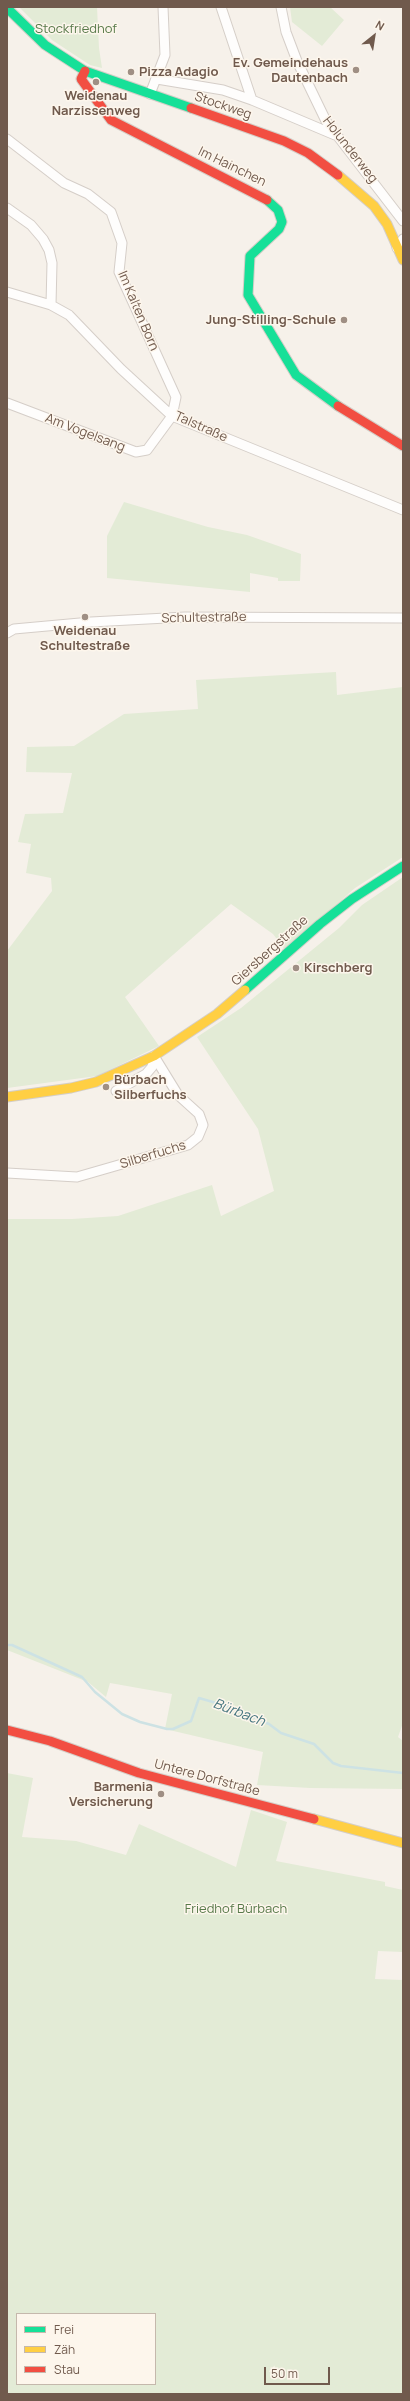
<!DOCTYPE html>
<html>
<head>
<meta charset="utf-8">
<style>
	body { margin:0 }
	#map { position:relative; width:410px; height:2401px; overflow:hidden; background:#f6f1ea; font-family:Manrope,sans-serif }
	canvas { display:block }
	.frame { position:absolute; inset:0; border:8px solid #705a4d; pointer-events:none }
	.legend { position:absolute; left:16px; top:2313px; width:140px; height:72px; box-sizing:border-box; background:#fdf6ec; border:1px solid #c5b8ac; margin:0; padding:5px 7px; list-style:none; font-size:12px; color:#705a4d }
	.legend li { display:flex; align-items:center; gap:8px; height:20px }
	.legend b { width:20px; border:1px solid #c5b8ac }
	.north { position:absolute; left:354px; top:16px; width:40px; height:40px; -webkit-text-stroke:3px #fdf6ec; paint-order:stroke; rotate:30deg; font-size:11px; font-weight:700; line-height:16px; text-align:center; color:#705a4d }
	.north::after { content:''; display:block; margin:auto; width:14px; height:18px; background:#705a4d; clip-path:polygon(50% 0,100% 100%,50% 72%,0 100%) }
	.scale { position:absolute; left:264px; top:2367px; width:66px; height:18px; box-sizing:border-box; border:2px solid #705a4d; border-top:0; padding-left:5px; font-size:12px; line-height:14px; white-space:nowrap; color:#705a4d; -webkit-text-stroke:3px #fdf6ec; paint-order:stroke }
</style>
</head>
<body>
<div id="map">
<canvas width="410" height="2401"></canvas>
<div class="frame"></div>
<ul class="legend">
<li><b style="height:5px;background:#16e098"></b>Frei</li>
<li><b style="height:5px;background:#ffcf43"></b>Zäh</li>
<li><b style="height:5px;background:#f24e42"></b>Stau</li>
</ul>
<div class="north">N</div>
<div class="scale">50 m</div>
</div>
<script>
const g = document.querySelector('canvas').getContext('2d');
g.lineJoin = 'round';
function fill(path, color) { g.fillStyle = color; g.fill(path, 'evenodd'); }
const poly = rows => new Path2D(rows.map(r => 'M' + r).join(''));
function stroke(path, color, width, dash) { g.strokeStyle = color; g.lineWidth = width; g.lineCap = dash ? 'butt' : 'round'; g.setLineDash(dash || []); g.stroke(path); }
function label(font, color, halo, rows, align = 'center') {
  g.font = font + ' Manrope,sans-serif'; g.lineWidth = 3; g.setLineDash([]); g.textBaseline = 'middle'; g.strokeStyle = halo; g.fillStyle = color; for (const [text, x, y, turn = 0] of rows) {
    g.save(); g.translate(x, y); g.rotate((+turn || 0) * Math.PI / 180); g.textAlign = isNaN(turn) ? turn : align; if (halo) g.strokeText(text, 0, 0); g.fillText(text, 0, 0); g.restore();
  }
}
fill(poly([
	[19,7,97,7,99,48,102,68,90,65,52,40],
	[290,7,330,7,344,20,322,46,292,22],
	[124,502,208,527,247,535,301,554,300,581,278,581,278,578,250,573,250,592,107,578,107,536],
	[336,672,337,695,403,687,403,857,355,888,285,950,273,934,231,904,125,997,159,1046,97,1076,7,1088,7,951,52,891,51,878,26,873,31,844,18,842,25,814,63,813,72,773,26,772,27,747,74,746,124,714,198,709,196,680],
	[403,877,403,1723,398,1737,403,1741,403,1789,310,1788,257,1785,263,1752,165,1729,172,1694,110,1683,106,1697,88,1682,7,1650,7,1219,72,1219,118,1216,212,1185,221,1216,274,1191,258,1129,197,1037,241,1008,339,928,362,905],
	[7,1773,33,1778,22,1837,76,1841,126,1855,139,1824,236,1867,251,1810,287,1822,276,1861,385,1882,385,1886,403,1890,403,1952,378,1951,375,1979,403,1980,403,2394,7,2394],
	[17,2314,155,2314,155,2384,17,2384]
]), '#e3ebd6');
stroke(poly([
	[7,1645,12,1645,82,1677,95,1692,122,1714,140,1722,167,1729,173,1729,191,1721,199,1698,230,1707,269,1724,281,1733,314,1744,333,1763,341,1766,403,1773]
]), '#cde2e4', 2.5);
const street = poly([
	[221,7,252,100],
	[281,7,286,32,297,61,326,121,403,221],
	[157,79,223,90,252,100,335,135],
	[150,94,165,55,163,7],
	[7,139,64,183,88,194,111,212,122,243,119,272,176,397,172,416,147,450,136,452,7,403],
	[7,208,31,225,43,239,49,250,52,263,51,305],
	[397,248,403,239],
	[7,292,51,305,69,315,121,369,172,416,403,510],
	[7,633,14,629,91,622,185,617,403,618],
	[116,1091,146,1074,152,1067,154,1056],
	[7,1173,77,1177,188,1145,198,1137,203,1125,199,1114,178,1095,154,1056]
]);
const fast = poly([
	[7,8,45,45,85,71,191,108],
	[267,200,278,210,282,222,279,229,250,256,248,295,296,375,338,406],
	[245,990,320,924,352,899,403,866]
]);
const slow = poly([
	[338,175,374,206,387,224,403,260],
	[7,1097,71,1088,96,1082,154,1056,217,1014,245,990],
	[314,1819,403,1843]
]);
const jam = poly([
	[85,71,81,79,111,120,267,200],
	[191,108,284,141,308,153,338,175],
	[338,406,403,446],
	[7,1730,50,1741,139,1773,314,1819]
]);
stroke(street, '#d5cec8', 11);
stroke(fast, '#d4cec7', 11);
stroke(slow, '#d4cec7', 11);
stroke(jam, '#d4cec7', 11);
stroke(street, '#fefdfc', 9);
stroke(fast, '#16e098', 9);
stroke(slow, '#ffcf43', 9);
stroke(jam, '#f24e42', 9);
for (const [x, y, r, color] of [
	[356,70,4,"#9f8f84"],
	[131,72,4,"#9f8f84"],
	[96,82,4,"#9f8f84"],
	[344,320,4,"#9f8f84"],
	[85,617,4,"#9f8f84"],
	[296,968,4,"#9f8f84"],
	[106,1087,4,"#9f8f84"],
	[161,1794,4,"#9f8f84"]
]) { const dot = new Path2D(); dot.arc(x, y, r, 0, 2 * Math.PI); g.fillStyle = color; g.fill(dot); stroke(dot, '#fdf6ec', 1.5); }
label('13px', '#587a4a', '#fdf6ec', [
	["Stockfriedhof",76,29],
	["Friedhof Bürbach",236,1909]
]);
label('bold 13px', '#705a4d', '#fdf6ec', [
	["Ev. Gemeindehaus",348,63],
	["Dautenbach",348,78],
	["Pizza Adagio",139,72,"left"],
	["Weidenau",96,96,"center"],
	["Narzissenweg",96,111,"center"],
	["Jung-Stilling-Schule",336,320],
	["Weidenau",85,631,"center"],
	["Schultestraße",85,646,"center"],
	["Kirschberg",304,968,"left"],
	["Bürbach",114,1080,"left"],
	["Silberfuchs",114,1095,"left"],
	["Barmenia",153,1787],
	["Versicherung",153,1802]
], 'right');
label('13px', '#705a4d', '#fdf6ec', [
	["Stockweg",223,106,19],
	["Holunderweg",350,150,52],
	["Im Hainchen",232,167,26],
	["Im Kalten Born",138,311,67],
	["Talstraße",201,427,24],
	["Am Vogelsang",85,433,21],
	["Schultestraße",204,618,-1],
	["Giersbergstraße",270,951,-42],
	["Silberfuchs",153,1155,-17],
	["Untere Dorfstraße",207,1778,15]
]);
label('italic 14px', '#497881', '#fdf6ec', [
	["Bürbach",239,1713,21]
]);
</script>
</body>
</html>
